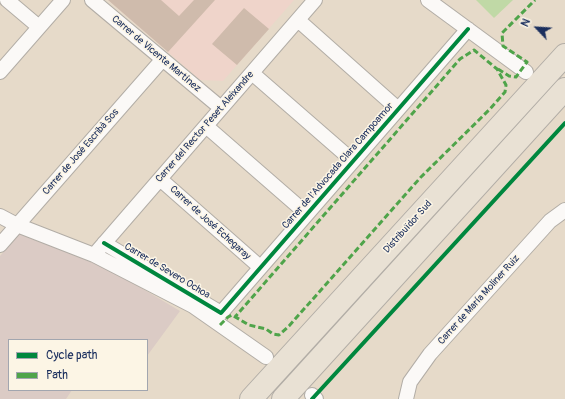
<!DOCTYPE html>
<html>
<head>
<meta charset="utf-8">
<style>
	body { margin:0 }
	#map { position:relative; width:565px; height:399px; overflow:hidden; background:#e6dac9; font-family:Pangolin,sans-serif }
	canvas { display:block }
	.legend { position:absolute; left:8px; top:339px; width:140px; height:52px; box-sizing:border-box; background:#fcf5e5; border:1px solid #a2a6af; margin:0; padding:5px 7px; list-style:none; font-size:12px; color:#1b2f5e }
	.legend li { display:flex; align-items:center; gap:8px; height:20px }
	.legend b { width:20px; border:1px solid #a2a6af }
	.north { position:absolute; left:517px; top:8px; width:40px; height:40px; -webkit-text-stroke:3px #fcf5e5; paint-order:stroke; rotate:295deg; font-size:11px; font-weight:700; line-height:16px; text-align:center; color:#1b2f5e }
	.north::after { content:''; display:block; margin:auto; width:14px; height:18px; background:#1b2f5e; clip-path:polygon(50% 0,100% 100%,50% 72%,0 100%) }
</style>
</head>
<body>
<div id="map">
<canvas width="565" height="399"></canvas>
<ul class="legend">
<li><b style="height:5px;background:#00873e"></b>Cycle path</li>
<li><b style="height:5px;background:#4fa44a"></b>Path</li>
</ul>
<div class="north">N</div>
</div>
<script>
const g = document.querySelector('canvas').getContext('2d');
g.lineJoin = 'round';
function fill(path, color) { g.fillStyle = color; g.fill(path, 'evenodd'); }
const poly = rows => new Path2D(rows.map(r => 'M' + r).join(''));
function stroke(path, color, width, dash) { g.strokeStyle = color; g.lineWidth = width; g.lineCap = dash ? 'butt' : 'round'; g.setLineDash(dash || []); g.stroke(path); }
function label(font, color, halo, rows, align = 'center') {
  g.font = font + ' Pangolin,sans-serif'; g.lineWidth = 3; g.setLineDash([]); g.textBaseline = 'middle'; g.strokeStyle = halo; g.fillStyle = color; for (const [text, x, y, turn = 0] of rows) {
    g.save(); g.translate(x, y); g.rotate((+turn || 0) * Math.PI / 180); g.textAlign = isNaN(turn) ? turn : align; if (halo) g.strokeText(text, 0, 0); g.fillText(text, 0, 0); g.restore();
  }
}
fill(poly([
	[108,0,294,0,223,81,200,80]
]), '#efd4ca');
fill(poly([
	[19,234,73,254,116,273,180,311,147,356,147,340,9,340,9,390,72,390,66,399,0,399,0,256]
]), '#dbcbc5');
fill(poly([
	[476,0,513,0,494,18]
]), '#c0d9a6');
fill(poly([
	[108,0,161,0,179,16,194,0,215,0,168,52],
	[244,8,269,29,237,65,212,44]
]), '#cfbbac');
const street = poly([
	[7,0,39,27],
	[92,0,221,108],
	[428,0,526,72],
	[298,20,398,109],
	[0,72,63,0],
	[252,73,353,161],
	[206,126,307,214],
	[160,179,260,267],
	[0,216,17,225,94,255,193,306,266,357],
	[104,243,221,313,468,29],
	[0,245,162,60],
	[94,255,315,0],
	[312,395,316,399],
	[406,399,410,382,430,354,550,221,565,210]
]);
const highway = poly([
	[251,399,565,55],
	[283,399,565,89]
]);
stroke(street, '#b2ada6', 16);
stroke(highway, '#b2ada6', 24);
stroke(street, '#fbf9f7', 14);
stroke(highway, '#e9e1d4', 22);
stroke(poly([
	[498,69,509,76,516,77,527,62,503,46,502,33,535,0],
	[220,325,228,317,232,315,249,325,266,329,273,334,279,335,289,326,421,177,490,109,505,92,506,85,497,69,474,50,460,59,235,317]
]), '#4fa44a', 3, [6, 3]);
stroke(poly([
	[104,243,221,313,468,29],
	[312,399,565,123]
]), '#00873e', 4);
label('10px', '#1b2f5e', '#fcf5e5', [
	["Carrer de Vicente Martínez",156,54,40],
	["Carrer del Rector Peset Aleixandre",205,127,-49],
	["Carrer de José Escribà Sos",81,152,-49],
	["Carrer de l'Advocada Clara Campoamor",338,166,-49],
	["Carrer de José Echegaray",210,223,42],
	["Distribuïdor Sud",408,227,-48],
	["Carrer de Severo Ochoa",167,271,31],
	["Carrer de María Moliner Ruiz",479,300,-48]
]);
</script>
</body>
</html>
